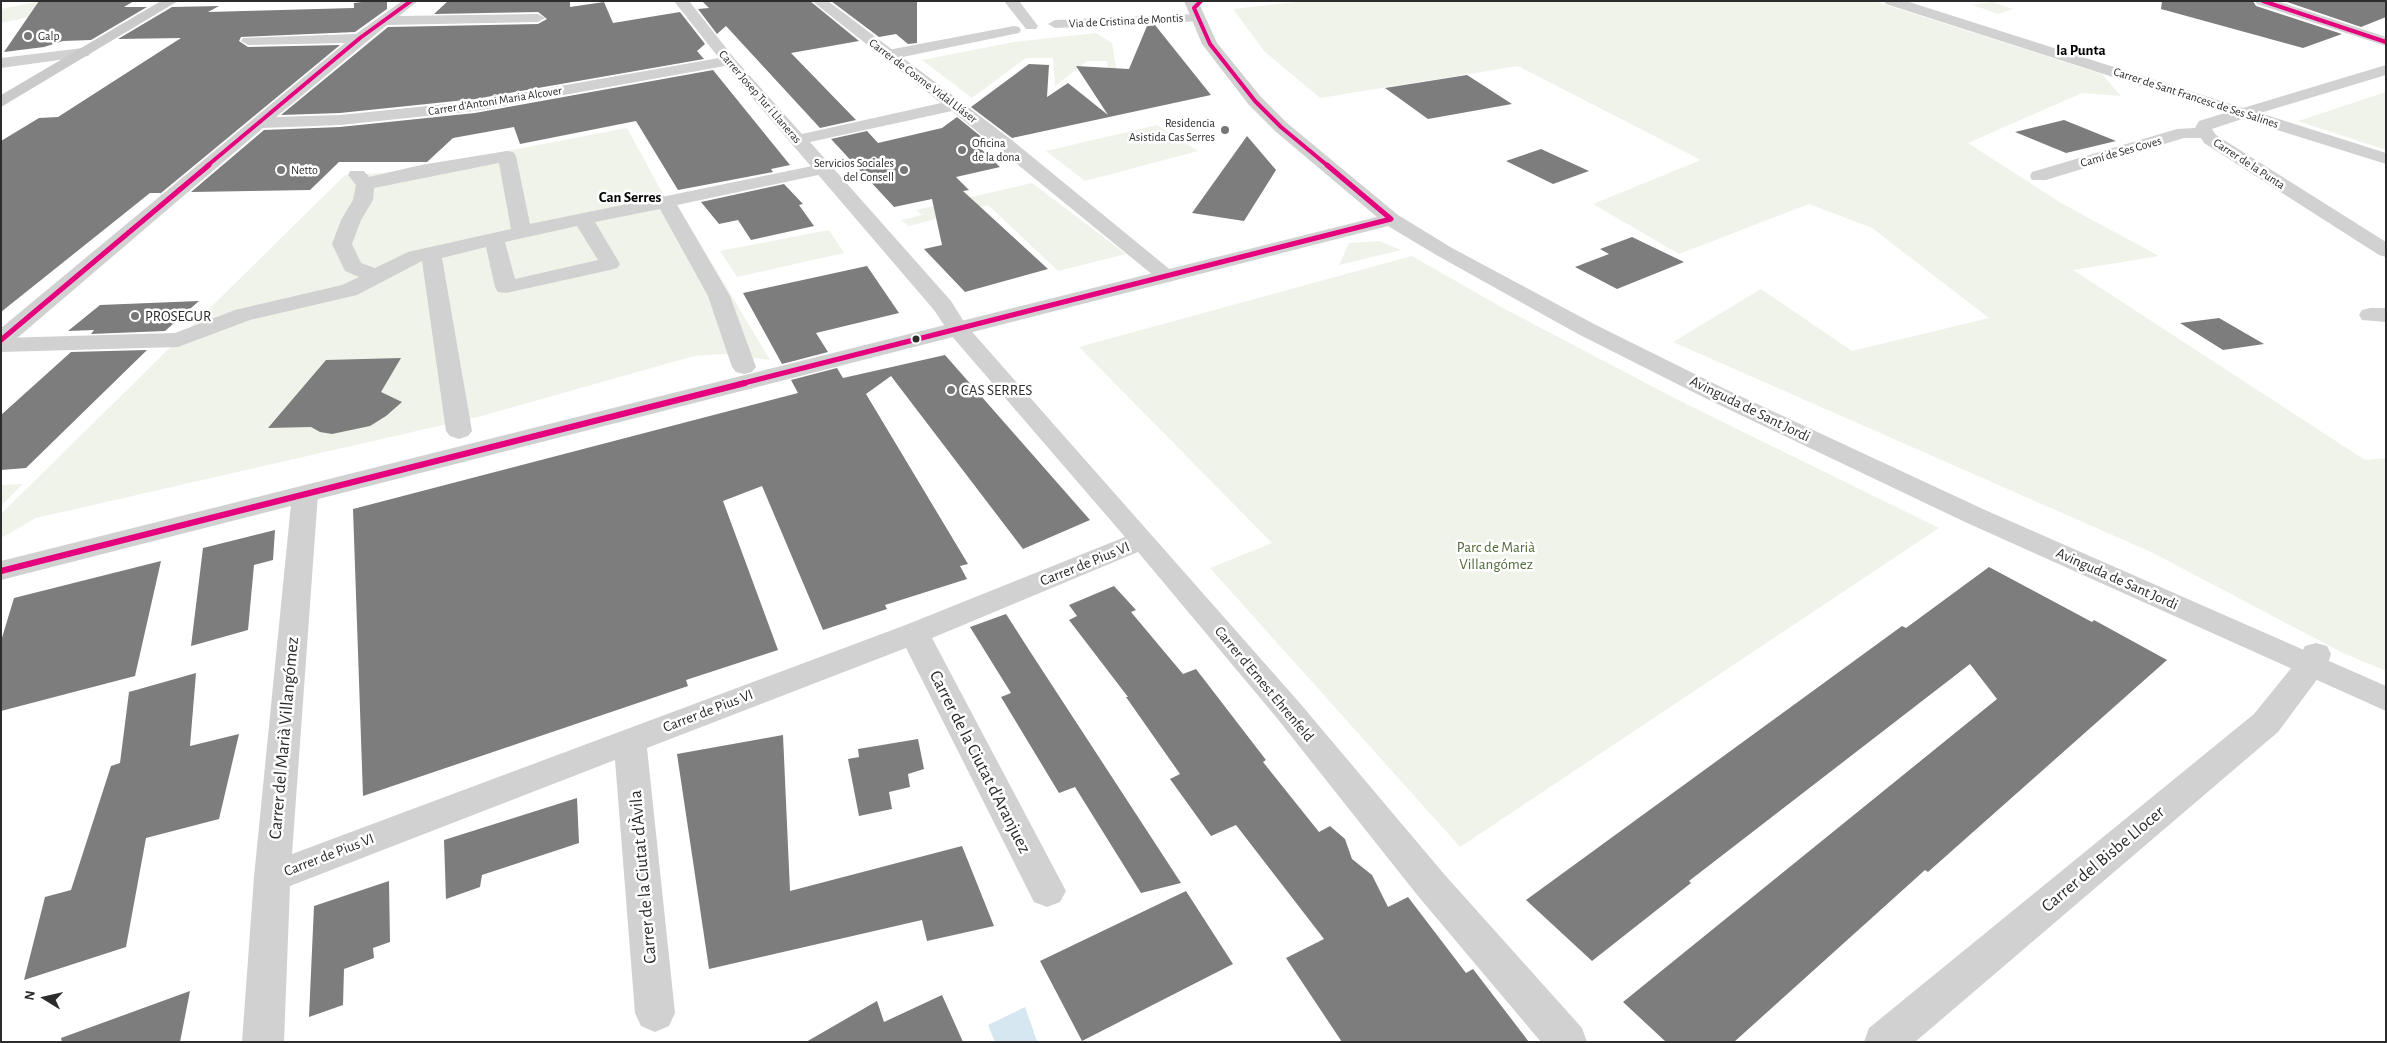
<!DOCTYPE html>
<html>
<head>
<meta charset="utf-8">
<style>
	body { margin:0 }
	#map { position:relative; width:2387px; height:1043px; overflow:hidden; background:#fff; font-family:"Alegreya Sans",sans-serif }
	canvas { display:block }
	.frame { position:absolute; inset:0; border:2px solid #2c2c2c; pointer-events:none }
	.north { position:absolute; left:20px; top:973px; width:50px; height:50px; -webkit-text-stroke:4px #fff; paint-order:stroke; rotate:280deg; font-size:14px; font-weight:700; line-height:20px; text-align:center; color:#2c2c2c }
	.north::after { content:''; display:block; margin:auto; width:18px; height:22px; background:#2c2c2c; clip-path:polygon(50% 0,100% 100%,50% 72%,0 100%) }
</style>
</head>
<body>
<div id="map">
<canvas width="2387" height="1043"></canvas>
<div class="frame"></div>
<div class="north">N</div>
</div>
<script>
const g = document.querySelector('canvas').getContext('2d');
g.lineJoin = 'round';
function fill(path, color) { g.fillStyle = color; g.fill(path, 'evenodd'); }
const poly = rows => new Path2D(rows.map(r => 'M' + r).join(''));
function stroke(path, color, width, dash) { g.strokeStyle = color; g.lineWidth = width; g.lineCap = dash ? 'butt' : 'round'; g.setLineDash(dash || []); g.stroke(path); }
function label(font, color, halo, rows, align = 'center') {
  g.font = font + ' "Alegreya Sans",sans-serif'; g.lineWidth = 5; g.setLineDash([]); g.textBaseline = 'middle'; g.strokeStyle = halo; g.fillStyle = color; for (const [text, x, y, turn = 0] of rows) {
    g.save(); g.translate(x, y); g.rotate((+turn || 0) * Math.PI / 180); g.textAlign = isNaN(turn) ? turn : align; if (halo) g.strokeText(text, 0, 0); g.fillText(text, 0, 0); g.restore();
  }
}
fill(poly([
	[41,1,61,10,1,23,1,9],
	[1306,1,1874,1,2102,74,2121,96,2082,93,1968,143,2061,203,2159,256,2073,270,2365,460,2386,458,2386,671,2343,653,2151,552,1673,342,1761,289,1852,351,1989,318,1872,228,1809,204,1679,254,1593,204,1701,160,1518,66,1320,98,1264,51,1233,9],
	[1992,2,2013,9,1998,14,1973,5],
	[1096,33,1112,43,1118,80,1109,88,1107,61,1087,61,1055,86,1053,58,1026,58,972,98,922,60,1014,42],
	[2386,92,2386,150,2298,121],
	[1157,125,1198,151,1085,181,1046,151],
	[627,128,664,196,678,206,770,360,721,354,694,356,478,417,36,518,1,538,1,514,345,175,398,172],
	[1032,183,1126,254,1058,271,988,205,909,226,901,220,922,215,916,210],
	[829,230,844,253,737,277,720,251],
	[1379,241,1401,250,1339,265,1349,243],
	[1412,256,1503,308,1680,401,1939,528,1460,847,1210,568,1272,543,1079,347],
	[23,484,1,506,1,485]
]), '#f0f3ea');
fill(poly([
	[1025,1007,1037,1041,995,1042,988,1025]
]), '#d6e7f1');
fill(poly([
	[39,1,134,1,124,7,147,7,91,40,63,41,44,47,4,52],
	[369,1,387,1,387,9,355,32,241,37,239,41,248,47,340,45,161,193,150,193,1,312,1,141,39,118,58,117,181,38,118,39,172,7,219,6,208,12,354,8,354,3],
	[448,1,570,1,570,7,604,2,613,23,680,12,705,44,697,51,704,59,475,99,340,113,281,115,388,27,538,24,547,19,538,12,434,14],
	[702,1,810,1,859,41,791,53,856,120,820,128,726,26,717,34,698,9,709,8],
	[831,1,917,1,917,43,908,44,896,34,879,37],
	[2162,1,2253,1,2256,6,2342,34,2303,48,2161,9],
	[2284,1,2386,1,2386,17,2361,27],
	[1155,25,1211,95,1012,138,971,107,1029,64,1049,65,1047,97,1068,83,1108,115,1076,66,1129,69,1147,26],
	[713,70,790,165,771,169,773,172,678,190,636,121,520,144,514,127,453,138,427,162,339,162,310,190,191,192,264,130,340,127,475,113],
	[1467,75,1512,104,1428,119,1385,88],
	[957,117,989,143,978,146,1000,167,956,177,969,190,963,191,1048,269,965,292,924,249,942,245,932,199,894,207,831,139,867,131,878,143,942,128],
	[2064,120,2116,141,2066,153,2015,132],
	[1247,136,1276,170,1244,221,1192,213],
	[1541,149,1589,171,1553,184,1506,161],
	[784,184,803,204,799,205,814,226,751,240,738,220,719,224,701,202],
	[1632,237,1684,262,1617,289,1575,267,1609,254,1600,249],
	[867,266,899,313,816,333,828,352,782,364,743,293],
	[199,301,165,331,91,334,94,330,68,331,100,305],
	[2219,318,2264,344,2223,350,2180,323],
	[147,350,26,468,1,470,1,415,71,352],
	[945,355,1090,520,1023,549,891,376,866,394,968,564,960,566,967,579,885,605,887,609,823,630,762,486,723,501,778,650,686,680,688,686,363,796,353,509,798,393,791,380,837,368,843,378],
	[401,358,381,392,402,402,386,416,370,426,332,434,320,432,311,427,268,428,326,360],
	[275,530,273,560,254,565,248,630,191,646,203,548],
	[161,561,135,676,1,711,1,641,14,598],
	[1989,567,2092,622,2094,620,2167,660,1928,872,1925,870,1734,1042,1666,1042,1623,1002,1997,699,1970,664,1689,881,1691,883,1592,961,1526,900,1902,626,1906,628],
	[1114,586,1136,610,1131,612,1183,674,1196,669,1266,760,1263,762,1319,832,1330,826,1345,839,1352,859,1372,875,1388,907,1408,897,1466,973,1473,969,1529,1042,1342,1042,1286,958,1324,939,1236,825,1211,836,1170,779,1180,774,1126,697,1128,697,1069,620,1077,616,1069,605],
	[1006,614,1031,653,1181,883,1141,893,1075,787,1059,793,1001,697,1011,693,970,627],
	[196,673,190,746,239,734,219,819,146,838,126,947,24,980,45,897,71,890,111,766,120,763,129,692],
	[783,735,790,891,962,846,994,926,927,941,922,920,709,969,677,754],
	[918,739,924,769,908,774,910,787,889,792,892,809,859,816,848,759,859,757,858,749],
	[577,798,579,843,482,875,480,887,446,899,444,840],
	[389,881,390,942,373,948,374,958,344,969,343,1005,309,1017,314,906],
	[1186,891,1233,964,1082,1041,1040,961],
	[190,991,180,1042,62,1042,61,1038],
	[942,995,963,1042,806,1042,877,1001,884,1022]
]), '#7d7d7d');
fill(poly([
	[1197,14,1202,15,1204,18,1202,21,1055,28,1048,24,1055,20,1197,14],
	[1014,26,1019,27,1021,30,1019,33,888,60,880,55,888,50,1014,26],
	[507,151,513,152,516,156,530,224,822,164,828,165,831,169,828,173,677,205,730,296,756,367,752,372,744,374,736,372,732,367,708,296,660,209,595,222,620,264,617,268,610,270,506,293,498,292,495,287,486,247,442,258,472,431,468,436,459,439,450,436,446,431,422,261,357,295,250,320,178,347,1,352,1,338,175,333,235,310,342,285,359,277,345,271,332,244,341,220,353,200,356,185,348,175,350,171,364,171,369,177,421,165,507,151],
	[499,163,511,229,408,252,375,268,361,263,352,244,361,220,373,200,374,188,499,163],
	[577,226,598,260,515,279,505,242,577,226]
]), '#d1d1d1');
fill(poly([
	[402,1,418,1,399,16,538,14,545,18,538,22,387,25,276,117,340,115,475,101,719,58,674,1,689,1,734,58,802,134,941,103,812,1,828,1,1013,141,1173,272,1177,276,1173,280,1166,282,1159,280,952,111,810,142,951,301,966,325,1298,701,1444,874,1582,1028,1587,1042,1541,1042,1418,896,1276,717,1138,552,932,638,1066,891,1060,902,1047,907,1034,902,906,648,647,748,675,1013,669,1026,655,1032,641,1026,635,1013,615,760,290,886,284,1042,242,1042,254,877,292,494,296,488,305,486,314,488,318,494,292,854,903,626,1125,537,950,334,934,310,725,66,475,111,340,125,263,128,9,345,1,347,1,328,345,43,248,45,241,41,243,38,356,34,402,1],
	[1004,1,1019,1,1038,26,1036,29,1026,29,1004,1],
	[1884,1,1906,1,2243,108,2386,65,2386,75,2260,113,2386,153,2386,164,2242,119,2212,129,2216,135,2386,242,2386,257,2379,255,2204,143,2201,138,2184,138,2046,180,2032,180,2030,176,2032,172,2177,129,2195,128,2199,121,2225,113,1886,4,1884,1],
	[83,48,91,53,88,56,1,68,1,58,83,48],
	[2370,308,2386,308,2386,322,2362,320,2359,315,2362,310,2370,308],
	[2316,643,2327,646,2331,654,2327,666,2278,732,1915,1042,1864,1042,1869,1028,2254,714,2297,661,2305,646,2316,643]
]), '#d1d1d1');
fill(poly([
	[1184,1,1198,1,1217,43,1261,97,1287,123,1398,215,1452,248,1594,324,1725,389,1985,510,2386,686,2386,711,1965,522,1707,399,1578,334,1438,256,1388,226,1,580,1,561,1377,217,1275,131,1249,105,1202,44,1184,1],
	[2255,1,2277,1,2386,37,2386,46,2257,4,2255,1]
]), '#d1d1d1');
fill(poly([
	[161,1,178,1,1,107,1,95,161,1]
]), '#cacaca');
stroke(poly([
	[1201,1,1194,8,1210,44,1255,101,1281,127,1328,166],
	[2263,1,2386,42],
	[207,166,360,38,411,1]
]), '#e5007d', 4);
stroke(poly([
	[1327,165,1391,219],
	[1,340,209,165],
	[740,384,1391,219]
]), '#e5007d', 5);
stroke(poly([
	[1,571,745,383]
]), '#e5007d', 6);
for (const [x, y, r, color] of [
	[28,36,5,"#767676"],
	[1225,130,5,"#767676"],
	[962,150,5,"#767676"],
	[281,170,5,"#767676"],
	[904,170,5,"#767676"],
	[135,316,5,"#767676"],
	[916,339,4.5,"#2c2c2c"],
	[951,390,5,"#767676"]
]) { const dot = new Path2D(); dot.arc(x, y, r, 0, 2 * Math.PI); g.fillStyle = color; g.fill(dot); stroke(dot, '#fff', 2); }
label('12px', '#2c2c2c', '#fff', [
	["Via de Cristina de Montis",1126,21,-3],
	["Carrer de Cosme Vidal Lláser",923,81,37],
	["Carrer Josep Tur i Llaneras",760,97,49],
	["Carrer de Sant Francesc de Ses Salines",2196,98,18],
	["Carrer d'Antoni Maria Alcover",495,101,-9],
	["Camí de Ses Coves",2121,152,-16],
	["Carrer de la Punta",2249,164,33]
]);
label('12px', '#2c2c2c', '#fff', [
	["Galp",38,36],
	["Residencia",1215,123,"right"],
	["Asistida Cas Serres",1215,137,"right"],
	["Oficina",972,143],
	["de la dona",972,157],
	["Servicios Sociales",894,163,"right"],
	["del Consell",894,177,"right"],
	["Netto",291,170]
], 'left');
label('bold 15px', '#000', '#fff', [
	["la Punta",2081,50],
	["Can Serres",630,197]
]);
label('15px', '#2c2c2c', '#fff', [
	["PROSEGUR",145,316],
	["CAS SERRES",961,390]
], 'left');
label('15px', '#2c2c2c', '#fff', [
	["Avinguda de Sant Jordi",1750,409,26],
	["Carrer de Pius VI",1085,564,-22],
	["Avinguda de Sant Jordi",2117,579,24],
	["Carrer d'Ernest Ehrenfeld",1264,684,50],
	["Carrer de Pius VI",708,711,-21],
	["Carrer de Pius VI",329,855,-21]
]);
label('15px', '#50683a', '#fff', [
	["Parc de Marià",1496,547],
	["Villangómez",1496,564]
]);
label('18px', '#2c2c2c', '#fff', [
	["Carrer del Marià Villangómez",284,738,-85],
	["Carrer de la Ciutat d'Aranjuez",980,762,63],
	["Carrer del Bisbe Llocer",2103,859,-40],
	["Carrer de la Ciutat d'Àvila",643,877,-95]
]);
</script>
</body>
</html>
